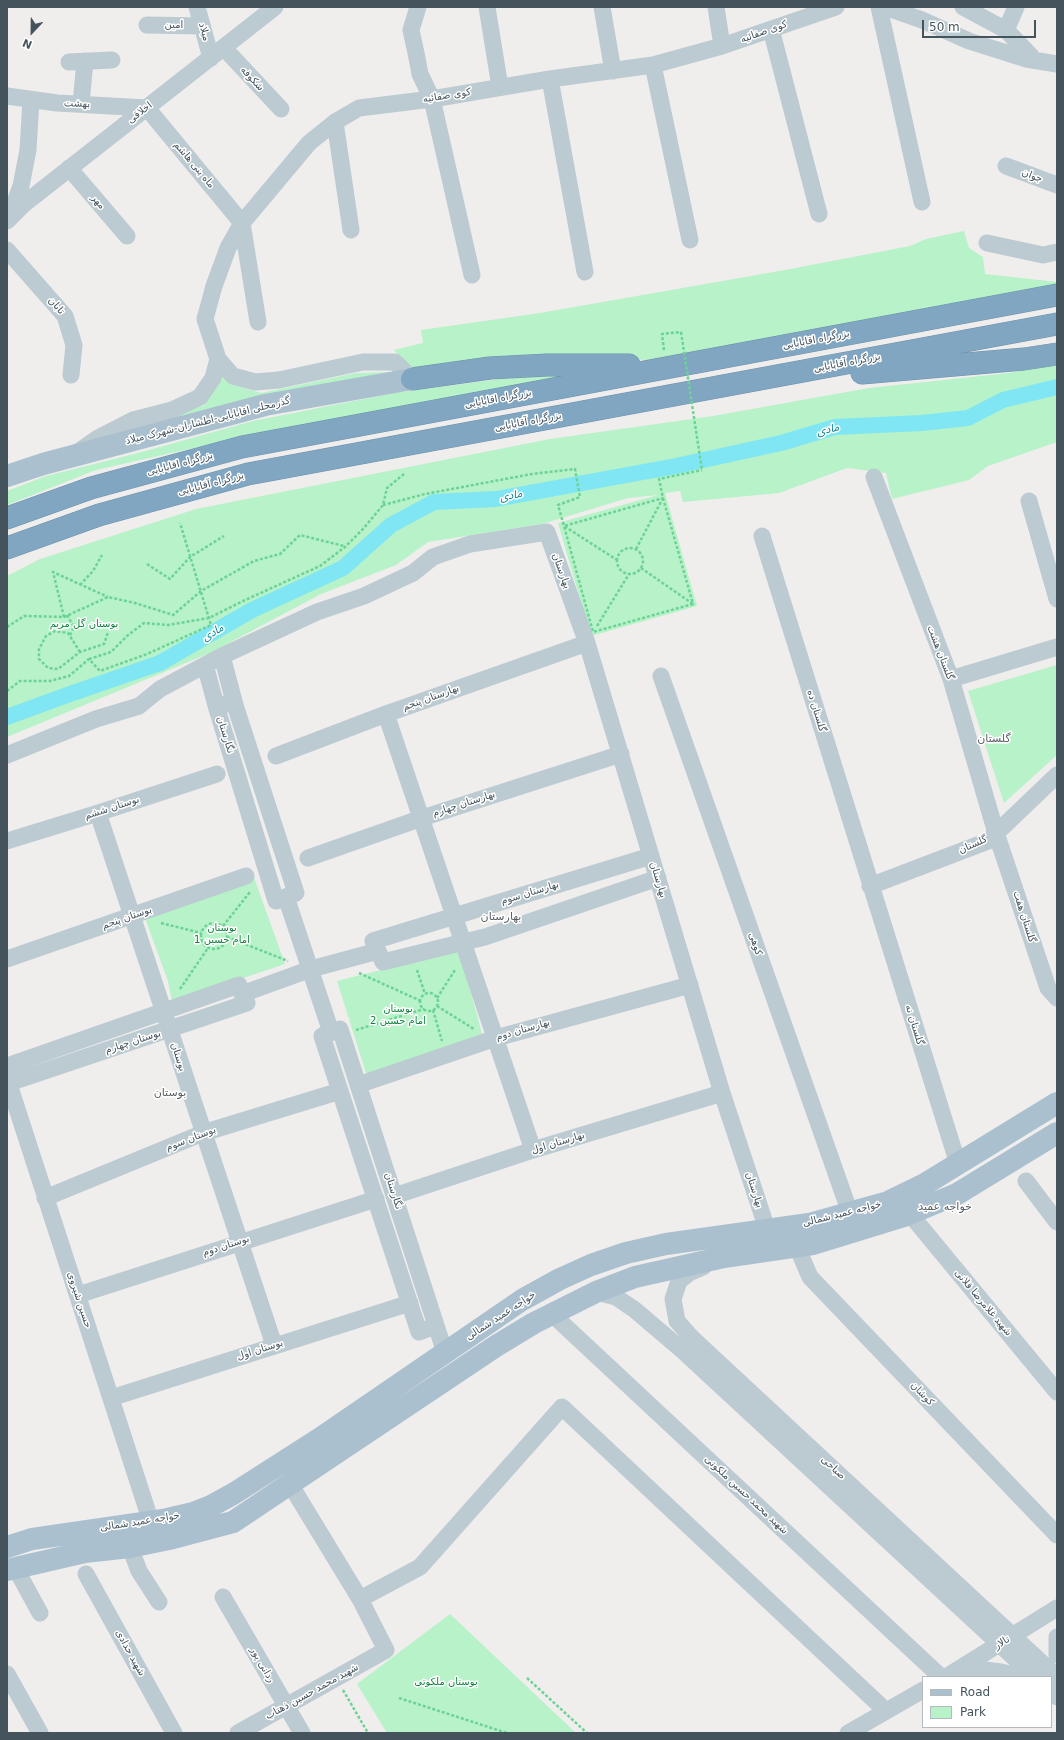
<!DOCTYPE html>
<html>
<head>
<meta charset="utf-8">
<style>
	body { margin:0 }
	#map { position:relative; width:1064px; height:1740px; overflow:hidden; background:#f0eded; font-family:"DejaVu Sans",sans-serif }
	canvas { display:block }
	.frame { position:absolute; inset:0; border:8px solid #44535c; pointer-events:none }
	.legend { position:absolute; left:922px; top:1676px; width:130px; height:52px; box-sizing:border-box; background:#fff; border:1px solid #b4babe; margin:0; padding:5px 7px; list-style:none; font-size:12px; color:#44535c }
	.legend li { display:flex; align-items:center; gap:8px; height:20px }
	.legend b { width:20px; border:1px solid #b4babe }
	.north { position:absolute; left:12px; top:12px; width:40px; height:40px; -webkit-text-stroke:3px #fff; paint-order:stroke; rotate:202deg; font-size:11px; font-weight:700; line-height:16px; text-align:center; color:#44535c }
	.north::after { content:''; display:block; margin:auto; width:14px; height:18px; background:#44535c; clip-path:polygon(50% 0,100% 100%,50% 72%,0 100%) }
	.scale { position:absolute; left:922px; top:20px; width:114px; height:18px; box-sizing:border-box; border:2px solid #44535c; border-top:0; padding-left:5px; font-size:12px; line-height:14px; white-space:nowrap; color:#44535c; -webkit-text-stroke:3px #fff; paint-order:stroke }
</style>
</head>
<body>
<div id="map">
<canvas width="1064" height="1740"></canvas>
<div class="frame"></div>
<ul class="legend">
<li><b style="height:5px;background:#aac0cf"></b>Road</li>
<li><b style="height:11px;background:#b7f2c8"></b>Park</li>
</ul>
<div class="north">N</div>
<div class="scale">50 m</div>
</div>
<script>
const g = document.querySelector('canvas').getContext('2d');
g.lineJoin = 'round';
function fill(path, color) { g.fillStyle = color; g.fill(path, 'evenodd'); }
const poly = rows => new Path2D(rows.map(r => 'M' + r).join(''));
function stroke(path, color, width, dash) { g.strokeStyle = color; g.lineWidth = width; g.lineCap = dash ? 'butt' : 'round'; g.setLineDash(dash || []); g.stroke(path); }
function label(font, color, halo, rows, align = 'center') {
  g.font = font + ' "DejaVu Sans","Noto Sans Arabic",sans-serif'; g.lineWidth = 3; g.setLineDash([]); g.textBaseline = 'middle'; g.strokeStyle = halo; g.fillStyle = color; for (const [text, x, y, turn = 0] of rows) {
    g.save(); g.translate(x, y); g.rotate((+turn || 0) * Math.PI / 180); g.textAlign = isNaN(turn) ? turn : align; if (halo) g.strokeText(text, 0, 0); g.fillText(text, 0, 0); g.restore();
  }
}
fill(poly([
	[964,231,969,248,983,257,985,274,1057,282,1057,284,954,309,665,360,584,359,414,372,394,350,423,343,421,330,540,313,785,270,910,246,926,239],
	[1057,364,1057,442,988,466,969,480,892,499,886,473,847,468,779,493,683,502,680,491,665,493,697,606,591,636,558,523,658,495,628,498,542,524,428,542,396,565,321,594,210,653,7,737,7,576,40,559,196,509,550,439,713,416,869,388,1009,373],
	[395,372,115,435,205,405,221,373,240,387,261,393,356,373],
	[581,374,238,438,96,470,7,505,7,491,46,476,138,453,253,421,394,393,500,379],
	[1057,665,1057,755,1004,803,968,691],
	[252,872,285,964,172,1002,168,981,142,910],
	[460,950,482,1034,367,1076,337,981],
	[450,1614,576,1733,387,1733,357,1684]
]), '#b7f2c8');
stroke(poly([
	[7,717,70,694,160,663,252,610,343,568,391,525,434,502,496,499,676,466,781,443,835,427,922,423,968,418,1003,400,1057,387]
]), '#80e6f3', 16);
const highway = poly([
	[862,373,1024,359,1057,354],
	[412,379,490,368,547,365,629,365],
	[7,518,91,488,242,447,1057,295],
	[7,548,99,515,248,474,1057,324]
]);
stroke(highway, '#6c91ac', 23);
stroke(poly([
	[664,350,662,334,681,332],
	[663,498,693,604,593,632,564,526,663,498],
	[383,505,425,494,532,474,575,469,580,497,558,505,564,526,617,560],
	'617 561a13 13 0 1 1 26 0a13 13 0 1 1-26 0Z',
	[636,549,663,498,659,479,702,470],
	[147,564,170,579,190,557,224,536],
	[641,568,693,604],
	[80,585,93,571,102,555],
	[67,615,74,627,70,635],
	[64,617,53,572,108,597],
	[597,626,629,574],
	[7,627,24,616,64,617,108,597,135,603,173,615,201,591,254,561,280,554,300,535,344,546],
	[80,652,68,633,55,631,46,636,39,649,39,659,48,668,58,669,80,652,104,644,108,632],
	[89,659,111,652,127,636,144,623,168,625,209,618,243,601,320,566,345,547,363,529,383,505,387,488,404,474],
	[7,691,20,681,50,681,69,676,89,659,100,671,147,654,211,625,180,523],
	'201 936a13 13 0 1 1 26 0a13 13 0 1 1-26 0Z',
	[161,923,201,933],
	[223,926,250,892],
	[227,937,288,961],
	[417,970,425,994],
	[359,973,421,1001],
	[180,989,208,948],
	'420 1002a9 9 0 1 1 18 0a9 9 0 1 1-18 0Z',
	[437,998,455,970],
	[437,1006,474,1029],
	[433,1010,442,1041],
	[356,1030,424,1009],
	[527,1678,587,1733],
	[343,1690,368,1733],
	[399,1698,507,1733]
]), '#6cd396', 2.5, [3, 2]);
stroke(poly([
	[197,7,211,58],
	[418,7,411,30,416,53,420,74,432,99,472,275],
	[487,7,500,87],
	[602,7,613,71],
	[716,7,722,46],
	[879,7,922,202],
	[885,7,922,20,969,41,1026,59,1031,56,1006,30,963,7],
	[147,25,202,26],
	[771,29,819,214],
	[1006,30,1016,7],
	[224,48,281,109],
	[1026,59,1057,64],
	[69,62,112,60],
	[653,65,690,240],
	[550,79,585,272],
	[7,96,57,103,147,108,242,223,258,322],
	[81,104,85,61],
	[335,122,351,230],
	[1006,166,1057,185],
	[69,168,127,236],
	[11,213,21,186,28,150,31,100],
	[7,221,24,204,275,7],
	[987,243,1043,255,1057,252],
	[7,250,65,316,74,345,71,375],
	[412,379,395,362,363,362,279,380,255,382,233,376,218,359,205,319,214,286,228,248,242,223,309,143,335,122,359,108,432,99,550,79,653,65,722,46,836,7],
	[78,452,98,438,133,420,172,410,200,397,213,378,218,359],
	[874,477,951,679,996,833,1048,988,1057,998],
	[1029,501,1057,599],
	[762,536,958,1164],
	[222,656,235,705,296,893,276,901,217,709,227,703,235,705],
	[205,665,217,709],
	[661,676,850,1213],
	[951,679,1057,647],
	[386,714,533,1150],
	[7,755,96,719,139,706,160,689,222,656,317,612,364,596,413,573,433,557,470,544,547,532,587,643,722,1093,767,1229],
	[276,756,386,714,587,643],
	[98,813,274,1345],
	[7,841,98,813,217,774],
	[308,858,422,818,621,754],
	[870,886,988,841,1057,775],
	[286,897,331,1032],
	[378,951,383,962,464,942,485,937,658,878],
	[7,959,246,876],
	[7,1066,239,985,242,994],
	[7,1078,151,1522],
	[9,1083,247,1003,242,994,311,969,378,951,373,941,651,856],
	[358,1085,496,1038,690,985],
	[1026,1181,1057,1222],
	[394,1196,533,1150,722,1093],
	[45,1198,203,1133,340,1091],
	[910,1214,1057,1392],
	[797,1247,810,1277,1057,1535],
	[703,1267,689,1273,679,1281,673,1299,677,1321,692,1338,1057,1677],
	[596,1292,616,1297,635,1310,682,1350,1035,1677],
	[78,1295,376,1199],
	[552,1314,941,1677],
	[436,1326,419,1332,322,1036,340,1029,445,1353],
	[111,1398,410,1303],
	[130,1547,139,1571,159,1602],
	[16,1569,40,1613],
	[86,1574,174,1733],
	[223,1597,302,1733],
	[360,1599,420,1567,562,1407,886,1711],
	[1057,1637,1057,1655],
	[962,1667,1001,1672,1021,1677],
	[7,1674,40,1733],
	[946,1677,1057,1608],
	[1051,1692,1057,1697],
	[238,1733,386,1650,360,1599,290,1484],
	[848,1733,923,1690]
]), '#bccad1', 17);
stroke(poly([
	[7,476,43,464,265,405,412,379],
	[7,1547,32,1539,163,1520,193,1513,211,1506,233,1494,319,1439,522,1300,560,1279,591,1265,626,1253,666,1244,809,1224,888,1202,925,1184,1057,1103],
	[7,1570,85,1552,130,1547,169,1539,233,1522,496,1346,534,1323,596,1292,635,1277,724,1257,813,1244,904,1216,957,1194,1057,1133]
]), '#aac0cf', 22);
stroke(highway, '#80a6c1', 22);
stroke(poly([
	[681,332,702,470]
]), '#6cd396', 2.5, [3, 2]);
label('10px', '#44535c', '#fff', [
	["امین",174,25],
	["میلاد",204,32,74],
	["کوی صفائیه",764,32,-19],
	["شکوفه",252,79,47],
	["کوی صفائیه",447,96,-9],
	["بهشت",77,104,2],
	["اخلاقی",140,113,-38],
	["ماه بنی هاشم",194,165,50],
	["جوان",1032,176,21],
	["مهر",98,202,50],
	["تابان",56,306,49],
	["بزرگراه اقابابایی",816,340,-11],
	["بزرگراه آقابابایی",847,363,-11],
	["بزرگراه اقابابایی",498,399,-11],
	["گذرمحلی اقابابایی-اطشاران-شهرک میلاد",208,421,-14],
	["بزرگراه آقابابایی",528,422,-11],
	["بزرگراه اقابابایی",180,464,-15],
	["بزرگراه آقابابایی",211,484,-15],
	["بهارستان",561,571,70],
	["گلستان هشت",940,653,69],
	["بهارستان پنجم",431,698,-20],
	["گلستان ده",816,711,73],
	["نگارستان",225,735,73],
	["بهارستان چهارم",464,804,-18],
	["بوستان ششم",112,808,-18],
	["گلستان",973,845,-24],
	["بهارستان",658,880,73],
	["بهارستان سوم",530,893,-17],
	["گلستان هفت",1024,917,72],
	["بوستان پنجم",127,918,-19],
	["کوهی",755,944,71],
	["گلستان نه",914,1025,73],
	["بهارستان دوم",523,1030,-16],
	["بوستان چهارم",133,1042,-18],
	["بوستان",178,1057,72],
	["بوستان سوم",191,1139,-21],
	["بهارستان اول",558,1143,-17],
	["بهارستان",754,1190,72],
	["نگارستان",393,1191,72],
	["خواجه عمید شمالی",842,1214,-14],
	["بوستان دوم",226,1246,-18],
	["حسین شیروی",79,1300,72],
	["شهید غلامرضا قلانی",983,1303,50],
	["خواجه عمید شمالی",501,1316,-33],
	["بوستان اول",260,1350,-18],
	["کوشان",922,1394,46],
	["صباحی",833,1468,43],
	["شهید محمد حسین ملکوتی",746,1495,43],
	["خواجه عمید شمالی",140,1522,-9],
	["تالار",1002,1643,-32],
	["شهید حدادی",130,1653,61],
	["ردانی پور",262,1665,60],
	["شهید محمد حسین ذهتاب",312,1692,-29]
]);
label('10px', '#0f833e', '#fff', [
	["بوستان گل مریم",84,624],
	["بوستان",222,928],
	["امام حسین 1",222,940],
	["بوستان",398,1009],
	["امام حسین 2",398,1021],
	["بوستان ملکوتی",446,1682]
]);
label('italic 11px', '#048292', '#fff', [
	["مادی",828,430,-13],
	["مادی",511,496,-10],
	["مادی",213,633,-30]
]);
label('11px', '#595e63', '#fff', [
	["گلستان",994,739],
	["بهارستان",501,917],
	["بوستان",170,1093],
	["خواجه عمید",945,1207]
]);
</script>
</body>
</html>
